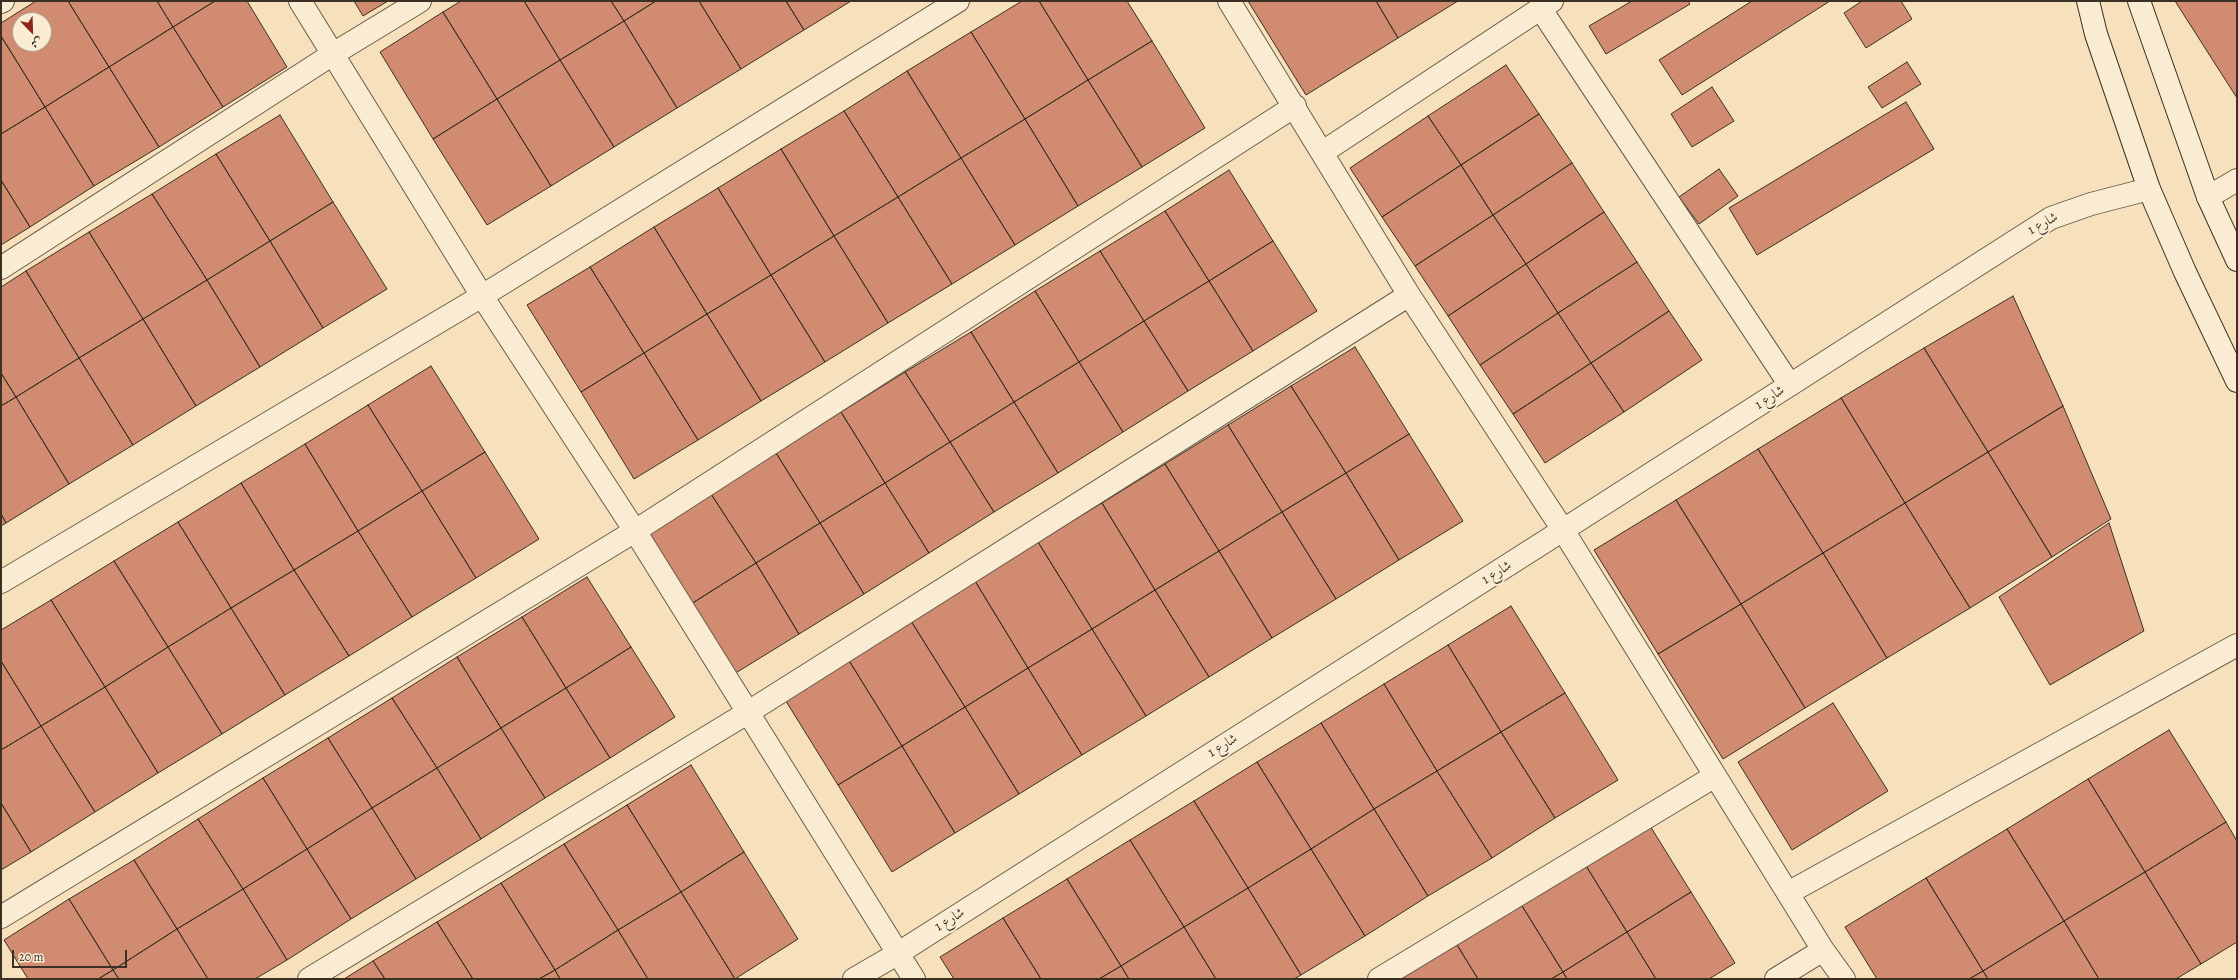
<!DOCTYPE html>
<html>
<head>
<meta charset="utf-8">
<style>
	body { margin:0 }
	#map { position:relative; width:2238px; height:980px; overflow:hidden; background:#f6e1bc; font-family:Alegreya,Amiri,serif }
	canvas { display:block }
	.frame { position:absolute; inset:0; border:2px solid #3a3024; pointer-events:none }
	.north { position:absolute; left:12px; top:12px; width:40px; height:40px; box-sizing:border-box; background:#f9ecd3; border:1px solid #ada18d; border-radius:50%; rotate:157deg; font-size:11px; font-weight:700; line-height:16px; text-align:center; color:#3a3024 }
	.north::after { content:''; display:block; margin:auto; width:14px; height:18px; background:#8f2418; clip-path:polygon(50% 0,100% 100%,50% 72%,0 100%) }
	.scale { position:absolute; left:12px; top:950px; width:115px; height:18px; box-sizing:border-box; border:2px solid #3a3024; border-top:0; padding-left:5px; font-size:12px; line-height:14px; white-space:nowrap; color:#3a3024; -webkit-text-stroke:3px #f9ecd3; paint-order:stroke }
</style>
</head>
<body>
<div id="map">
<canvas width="2238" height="980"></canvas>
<div class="frame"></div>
<div class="north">ش</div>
<div class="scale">20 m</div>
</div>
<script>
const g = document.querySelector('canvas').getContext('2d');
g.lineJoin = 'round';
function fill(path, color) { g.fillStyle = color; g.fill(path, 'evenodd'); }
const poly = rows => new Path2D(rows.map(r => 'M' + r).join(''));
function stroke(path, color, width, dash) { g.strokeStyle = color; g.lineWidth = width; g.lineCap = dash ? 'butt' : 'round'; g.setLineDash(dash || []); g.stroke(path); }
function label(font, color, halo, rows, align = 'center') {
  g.font = font + ' Alegreya,Amiri,serif'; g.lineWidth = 4; g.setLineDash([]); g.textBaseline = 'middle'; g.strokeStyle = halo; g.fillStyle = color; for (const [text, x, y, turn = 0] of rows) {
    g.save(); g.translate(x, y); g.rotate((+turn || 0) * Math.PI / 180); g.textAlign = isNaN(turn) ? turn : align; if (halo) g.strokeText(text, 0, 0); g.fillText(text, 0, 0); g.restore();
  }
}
const building = poly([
	[36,1,68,1,109,67,45,107,1,36,1,23,36,1],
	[20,20,44,20,44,44,20,44,20,20],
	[68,1,157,1,173,27,109,67,68,1],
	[157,1,215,1,173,27,157,1],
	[215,1,247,1,287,67,223,107,173,27,215,1],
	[354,1,388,1,363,16,354,1],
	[461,1,524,1,560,60,497,99,443,12,461,1],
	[524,1,611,1,624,21,560,60,524,1],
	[611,1,656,1,624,21,611,1],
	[656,1,699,1,741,69,677,108,624,21,656,1],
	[699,1,786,1,804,30,741,69,699,1],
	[786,1,851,1,804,30,786,1],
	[1022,1,1039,1,1088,80,1025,119,971,32,1022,1],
	[1039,1,1127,1,1152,41,1088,80,1039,1],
	[1248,1,1376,1,1398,38,1306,95,1248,1],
	[1376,1,1458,1,1398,38,1376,1],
	[1632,1,1688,1,1690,4,1606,54,1589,26,1632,1],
	[1752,1,1830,1,1682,95,1659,60,1752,1],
	[1862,1,1901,1,1912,19,1866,48,1844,13,1862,1],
	[2175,1,2237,1,2237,98,2175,1],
	[443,12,497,99,433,139,380,52,443,12],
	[624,21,677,108,614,147,560,60,624,21],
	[173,27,223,107,159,147,109,67,173,27],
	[971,32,1025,119,961,158,907,71,971,32],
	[1,36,45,107,1,134,1,36],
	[1152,41,1205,128,1142,167,1088,80,1152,41],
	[560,60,614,147,551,186,497,99,560,60],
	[1907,62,1921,84,1882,108,1868,87,1907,62],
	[1506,65,1539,114,1461,165,1428,116,1506,65],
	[109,67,159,147,94,186,45,107,109,67],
	[907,71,961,158,898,197,844,111,907,71],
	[1088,80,1142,167,1078,206,1025,119,1088,80],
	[1712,87,1734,121,1692,147,1671,114,1712,87],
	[497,99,551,186,487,225,433,139,497,99],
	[1906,102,1934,149,1757,255,1729,208,1906,102],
	[45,107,94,186,30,227,1,180,1,134,45,107],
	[844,111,898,197,834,236,781,149,844,111],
	[1539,114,1572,163,1493,215,1461,165,1539,114],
	[280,115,333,202,270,241,216,154,280,115],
	[1428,116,1461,165,1382,217,1350,168,1428,116],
	[1025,119,1078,206,1015,245,961,158,1025,119],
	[781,149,834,236,771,275,718,188,781,149],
	[216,154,270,241,207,280,152,194,216,154],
	[961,158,1015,245,952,284,898,197,961,158],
	[1572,163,1604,212,1526,264,1493,215,1572,163],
	[1461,165,1493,215,1415,266,1382,217,1461,165],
	[1719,169,1738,196,1699,224,1679,197,1719,169],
	[1229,170,1273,241,1209,281,1165,211,1229,170],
	[1,180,30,227,1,245,1,180],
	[718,188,771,275,707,314,654,227,718,188],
	[152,194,207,280,143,319,89,232,152,194],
	[898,197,952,284,888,323,834,236,898,197],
	[333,202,387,289,323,328,270,241,333,202],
	[1165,211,1209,281,1144,321,1100,251,1165,211],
	[1604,212,1637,262,1558,313,1526,264,1604,212],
	[1493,215,1526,264,1448,316,1415,266,1493,215],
	[654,227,707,314,644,353,590,267,654,227],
	[89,232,143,319,79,358,26,271,89,232],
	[834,236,888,323,825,362,771,275,834,236],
	[270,241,323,328,260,367,207,280,270,241],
	[1273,241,1317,311,1253,351,1209,281,1273,241],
	[1100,251,1144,321,1079,362,1035,291,1100,251],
	[1637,262,1669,311,1591,363,1558,313,1637,262],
	[1526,264,1558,313,1480,365,1448,316,1526,264],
	[590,267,644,353,581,392,527,305,590,267],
	[26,271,79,358,16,397,1,373,1,287,26,271],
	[771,275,825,362,761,401,707,314,771,275],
	[207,280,260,367,196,406,143,319,207,280],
	[1209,281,1253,351,1188,391,1144,321,1209,281],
	[1035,291,1079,362,1014,402,971,332,1035,291],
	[2013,296,2063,406,1988,452,1924,348,2013,296],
	[1669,311,1702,360,1624,412,1591,363,1669,311],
	[1558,313,1591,363,1513,414,1480,365,1558,313],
	[707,314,761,401,698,440,644,353,707,314],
	[143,319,196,406,133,445,79,358,143,319],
	[1144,321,1188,391,1123,432,1079,362,1144,321],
	[971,332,1014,402,950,442,905,372,971,332],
	[1355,347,1409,434,1346,473,1291,386,1355,347],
	[1924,348,1988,452,1905,503,1841,398,1924,348],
	[644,353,698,440,634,479,581,392,644,353],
	[79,358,133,445,69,484,16,397,79,358],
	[1079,362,1123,432,1058,473,1014,402,1079,362],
	[1591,363,1624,412,1545,463,1513,414,1591,363],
	[431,366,485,452,422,491,368,405,431,366],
	[905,372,950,442,885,483,841,412,905,372],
	[1,373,16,397,1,406,1,373],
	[1291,386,1346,473,1282,512,1228,425,1291,386],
	[16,397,69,484,6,523,1,514,1,406,16,397],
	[1841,398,1905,503,1823,553,1758,449,1841,398],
	[1014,402,1058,473,994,512,950,442,1014,402],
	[368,405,422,491,358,531,305,444,368,405],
	[2063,406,2111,519,2052,557,1988,452,2063,406],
	[841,412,885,483,820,523,776,453,841,412],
	[1228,425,1282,512,1219,551,1165,464,1228,425],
	[1409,434,1463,521,1399,560,1346,473,1409,434],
	[950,442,994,512,929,553,885,483,950,442],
	[305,444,358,531,294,570,241,483,305,444],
	[1758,449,1823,553,1741,604,1676,500,1758,449],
	[485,452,539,539,476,578,422,491,485,452],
	[1988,452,2052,557,1970,608,1905,503,1988,452],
	[776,453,820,523,756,563,711,494,776,453],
	[1165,464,1219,551,1155,590,1102,503,1165,464],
	[1346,473,1399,560,1336,599,1282,512,1346,473],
	[241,483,294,570,231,608,178,522,241,483],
	[885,483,929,553,864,594,820,523,885,483],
	[422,491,476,578,412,617,358,531,422,491],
	[711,494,756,563,691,604,647,533,711,494],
	[1676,500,1741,604,1658,654,1594,550,1676,500],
	[1102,503,1155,590,1092,629,1038,542,1102,503],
	[1905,503,1970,608,1887,658,1823,553,1905,503],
	[1282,512,1336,599,1272,638,1219,551,1282,512],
	[1,514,6,523,1,526,1,514],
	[178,522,231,608,168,647,114,561,178,522],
	[820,523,864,594,799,634,756,563,820,523],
	[2109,523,2144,631,2050,685,1999,597,2109,523],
	[358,531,412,617,349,656,294,570,358,531],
	[1038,542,1092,629,1028,668,975,581,1038,542],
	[1219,551,1272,638,1209,677,1155,590,1219,551],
	[1823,553,1887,658,1805,708,1741,604,1823,553],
	[114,561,168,647,105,687,51,600,114,561],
	[756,563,799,634,734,674,691,604,756,563],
	[294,570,349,656,285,695,231,608,294,570],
	[587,577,631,647,566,688,522,617,587,577],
	[975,581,1028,668,965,707,911,621,975,581],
	[1155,590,1209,677,1146,716,1092,629,1155,590],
	[51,600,105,687,41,726,1,661,1,630,51,600],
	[1741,604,1805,708,1723,759,1658,654,1741,604],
	[1511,606,1565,693,1501,732,1448,645,1511,606],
	[231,608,285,695,222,734,168,647,231,608],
	[522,617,566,688,501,728,457,657,522,617],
	[911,621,965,707,902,746,848,659,911,621],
	[1092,629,1146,716,1082,755,1028,668,1092,629],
	[1448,645,1501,732,1437,771,1384,684,1448,645],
	[168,647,222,734,158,773,105,687,168,647],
	[631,647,675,717,610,758,566,688,631,647],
	[457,657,501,728,437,768,392,698,457,657],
	[848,659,902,746,838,785,784,698,848,659],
	[1,661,41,726,1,750,1,661],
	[1028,668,1082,755,1019,794,965,707,1028,668],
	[1384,684,1437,771,1374,809,1321,723,1384,684],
	[105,687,158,773,95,812,41,726,105,687],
	[566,688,610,758,545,798,501,728,566,688],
	[1565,693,1618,780,1555,818,1501,732,1565,693],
	[392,698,437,768,372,808,328,738,392,698],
	[1833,703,1888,791,1792,850,1738,762,1833,703],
	[965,707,1019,794,955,833,902,746,965,707],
	[1321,723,1374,809,1311,849,1257,762,1321,723],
	[41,726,95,812,31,852,1,803,1,750,41,726],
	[501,728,545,798,481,839,437,768,501,728],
	[2169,730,2226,822,2145,872,2088,779,2169,730],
	[1501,732,1555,818,1492,858,1437,771,1501,732],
	[328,738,372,808,307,849,263,778,328,738],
	[902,746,955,833,892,872,838,785,902,746],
	[1257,762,1311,849,1248,888,1194,801,1257,762],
	[691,765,744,852,681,892,627,805,691,765],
	[437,768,481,839,416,879,372,808,437,768],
	[1437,771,1492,858,1428,896,1374,809,1437,771],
	[263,778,307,849,243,889,198,819,263,778],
	[2088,779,2145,872,2064,921,2007,829,2088,779],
	[1194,801,1248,888,1184,927,1130,840,1194,801],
	[1,803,31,852,1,870,1,803],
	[627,805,681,892,618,930,564,844,627,805],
	[372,808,416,879,351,919,307,849,372,808],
	[1374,809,1428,896,1365,936,1311,849,1374,809],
	[198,819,243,889,177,929,134,860,198,819],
	[1647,821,1691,892,1627,932,1583,861,1647,821],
	[2226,822,2237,841,2237,942,2201,964,2145,872,2226,822],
	[2007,829,2064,921,1983,971,1926,878,2007,829],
	[1130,840,1184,927,1121,966,1067,879,1130,840],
	[564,844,618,930,555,970,501,883,564,844],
	[307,849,351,919,287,960,243,889,307,849],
	[1311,849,1365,936,1301,975,1248,888,1311,849],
	[744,852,798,939,735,979,681,892,744,852],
	[134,860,177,929,113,970,69,899,134,860],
	[1583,861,1627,932,1563,972,1519,901,1583,861],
	[2145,872,2201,964,2176,979,2099,979,2064,921,2145,872],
	[1926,878,1983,971,1969,979,1877,979,1845,927,1926,878],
	[1067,879,1121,966,1099,979,1041,979,1003,918,1067,879],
	[501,883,555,970,539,979,473,979,437,922,501,883],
	[1248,888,1301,975,1294,979,1216,979,1184,927,1248,888],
	[243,889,287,960,255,979,208,979,177,929,243,889],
	[681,892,735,979,648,979,618,930,681,892],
	[1691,892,1735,963,1709,979,1656,979,1627,932,1691,892],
	[69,899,113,970,98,979,28,979,4,940,69,899],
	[1519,901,1563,972,1551,979,1478,979,1454,940,1519,901],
	[1003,918,1041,979,954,979,940,957,1003,918],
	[2064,921,2099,979,1988,979,1983,971,2064,921],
	[437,922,473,979,385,979,373,961,437,922],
	[1184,927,1216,979,1129,979,1121,966,1184,927],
	[177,929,208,979,119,979,113,970,177,929],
	[618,930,648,979,560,979,555,970,618,930],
	[1627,932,1656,979,1567,979,1563,972,1627,932],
	[1454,940,1478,979,1392,979,1454,940],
	[373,961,385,979,344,979,373,961],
	[1121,966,1129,979,1099,979,1121,966],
	[113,970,119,979,98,979,113,970],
	[555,970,560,979,539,979,555,970],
	[1983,971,1988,979,1969,979,1983,971],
	[1563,972,1567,979,1551,979,1563,972]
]);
fill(building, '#d08b70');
stroke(building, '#3a3024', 1);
const street = poly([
	[300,1,482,296,635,531,914,979],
	[1229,1,1409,295,1563,530,1823,950,1844,979],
	[1,2,3,1],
	[1540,8,1790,385],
	[1323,152,1552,1],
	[2208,197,2237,180],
	[1,268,333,54,420,1],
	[1,582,482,296,958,1],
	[1788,893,2237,645],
	[1,917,635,531,1295,106],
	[309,979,747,713,1409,295],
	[854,979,897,954,1563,530,2051,218,2091,204,2149,189],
	[1379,979,1715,776],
	[1776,979,1823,950]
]);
const secondary = poly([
	[2088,1,2096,34,2149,189,2185,272,2237,381],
	[2139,1,2208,197,2237,260]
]);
stroke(street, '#695c4a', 24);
stroke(secondary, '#3a3024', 24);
stroke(street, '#f9ecd3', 22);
stroke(secondary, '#f9ecd3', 22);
label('14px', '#3a3024', '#f9ecd3', [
	["شارع 1",2043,224,-29],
	["شارع 1",1770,398,-33],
	["شارع 1",1497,573,-32],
	["شارع 1",1223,746,-32],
	["شارع 1",950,920,-32]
]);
</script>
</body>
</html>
